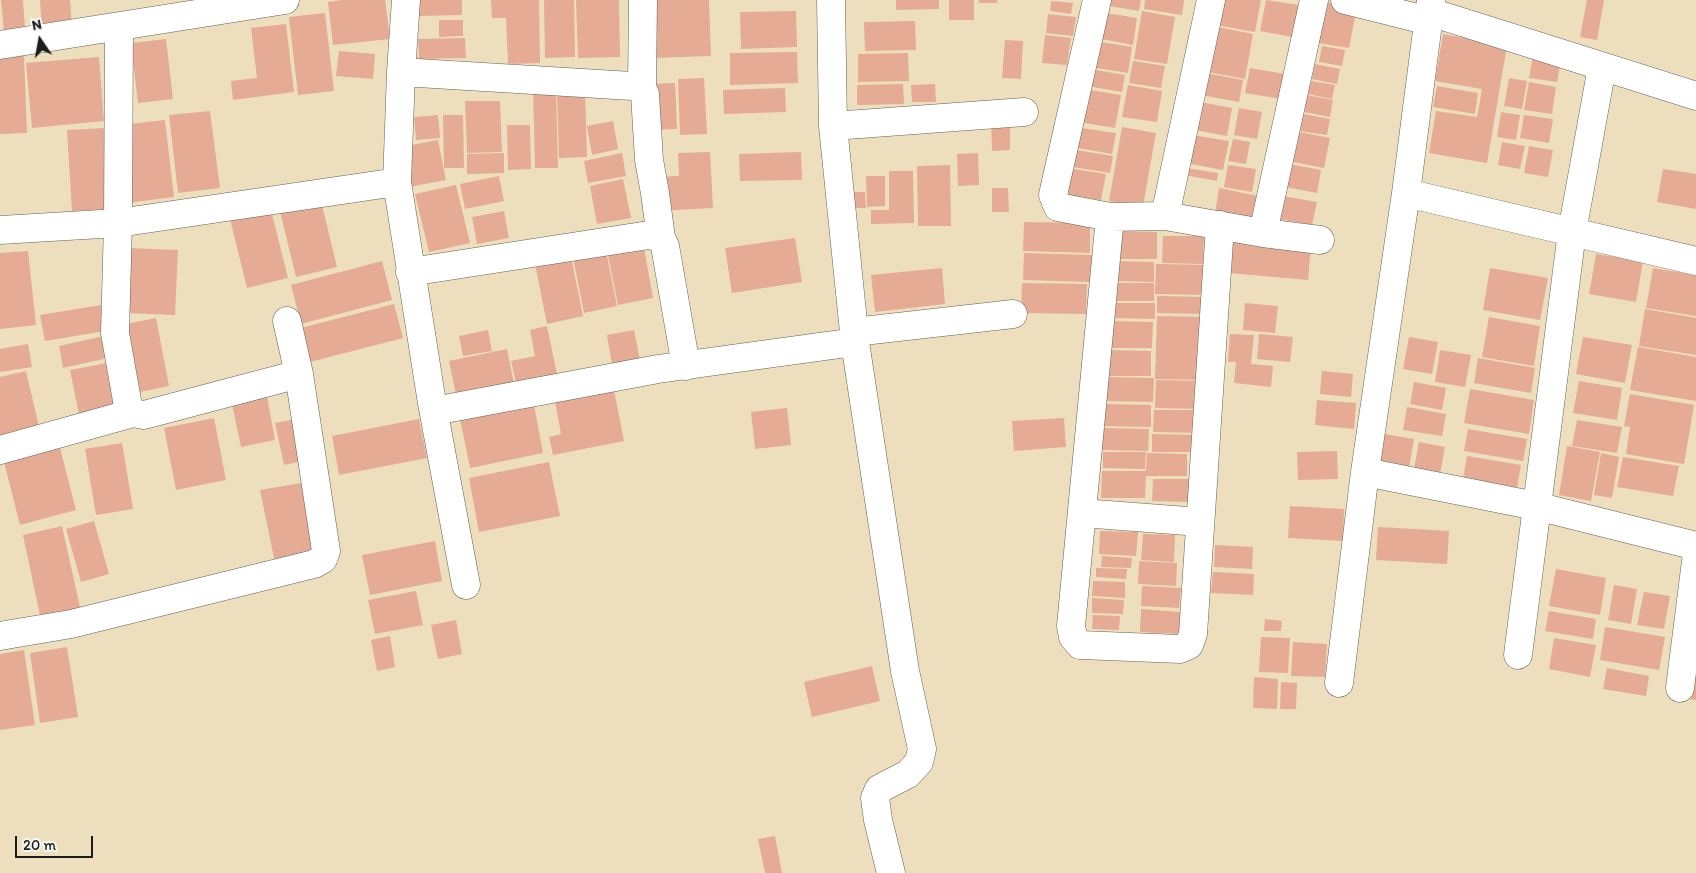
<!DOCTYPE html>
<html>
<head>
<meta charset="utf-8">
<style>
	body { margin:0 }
	#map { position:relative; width:1696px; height:873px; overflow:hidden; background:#eddfbe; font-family:Itim,sans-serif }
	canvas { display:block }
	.north { position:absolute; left:15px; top:15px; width:50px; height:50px; -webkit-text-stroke:4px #f6f6f2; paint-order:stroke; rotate:348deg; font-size:14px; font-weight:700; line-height:20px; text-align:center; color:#1c1c1c }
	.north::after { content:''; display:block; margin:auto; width:18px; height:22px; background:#1c1c1c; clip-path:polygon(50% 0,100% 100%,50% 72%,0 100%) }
	.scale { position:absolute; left:15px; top:836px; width:78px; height:22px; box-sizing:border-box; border:2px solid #1c1c1c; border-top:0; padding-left:6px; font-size:15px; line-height:18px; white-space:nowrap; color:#1c1c1c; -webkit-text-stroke:4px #f6f6f2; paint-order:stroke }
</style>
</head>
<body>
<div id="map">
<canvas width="1696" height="873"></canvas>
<div class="north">N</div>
<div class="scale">20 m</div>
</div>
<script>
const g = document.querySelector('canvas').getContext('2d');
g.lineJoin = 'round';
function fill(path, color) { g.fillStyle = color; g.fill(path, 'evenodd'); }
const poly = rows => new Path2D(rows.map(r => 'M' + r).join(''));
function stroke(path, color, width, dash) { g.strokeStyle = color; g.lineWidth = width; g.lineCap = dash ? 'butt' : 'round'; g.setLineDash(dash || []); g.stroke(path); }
fill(poly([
	[1,0,23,0,25,29,4,31],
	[40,0,70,0,72,27,42,29],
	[342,0,385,0,390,39,333,45,328,2],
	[418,0,462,0,462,15,418,16],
	[491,0,539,0,540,63,508,64,506,18,492,18],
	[544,0,574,0,575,57,545,58],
	[576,0,619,0,620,57,578,58],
	[653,0,709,0,711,56,654,58],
	[896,0,939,0,939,9,896,10],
	[949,0,974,0,974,20,949,20],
	[979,0,997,0,997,3,979,3],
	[1110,0,1141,0,1139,11,1109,6],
	[1145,0,1184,0,1182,15,1144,9],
	[1216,0,1261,0,1255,32,1211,24],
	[1266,0,1299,5,1292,37,1260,31],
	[1587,0,1604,0,1597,40,1580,37],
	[1051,1,1073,3,1071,14,1050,11],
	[1326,2,1357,7,1349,48,1318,43],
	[796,11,797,47,741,49,740,12],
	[1142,11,1175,17,1167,64,1134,59],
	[325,13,334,91,298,95,289,17],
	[1106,13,1137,18,1133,45,1101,39],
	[1048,14,1076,17,1073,36,1046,33],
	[439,20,463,20,463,36,439,37],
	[915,21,916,50,865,51,864,22],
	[286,24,294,92,233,100,231,81,257,78,251,28],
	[1212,26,1253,34,1245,79,1203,71],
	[1443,34,1507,46,1487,163,1429,153,1436,111,1477,117,1482,89,1435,81],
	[1045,35,1071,38,1067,65,1042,63],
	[465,38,466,58,419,59,418,39],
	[166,39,173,99,138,103,131,43],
	[1005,40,1023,41,1021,79,1002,78],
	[1095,41,1132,47,1128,73,1090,67],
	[1322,46,1345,50,1342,66,1319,62],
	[339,51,375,54,373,79,336,76],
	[797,52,798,83,730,85,730,53],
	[908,53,909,81,858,82,858,54],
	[24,56,27,133,0,134,0,57],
	[1533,56,1561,61,1557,82,1529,78],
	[99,57,104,121,32,128,26,63],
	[1133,61,1165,66,1161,88,1129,83],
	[1315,64,1340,69,1337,84,1312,79],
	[1250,68,1285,74,1281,99,1245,93],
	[1090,69,1125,75,1122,92,1087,86],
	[1205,73,1243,80,1239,102,1201,95],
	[704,78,707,134,680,135,678,79],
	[1509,78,1527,81,1522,109,1504,106],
	[1311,81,1335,85,1332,99,1308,94],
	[1529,82,1556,87,1552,114,1524,110],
	[675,83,677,129,649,130,647,84],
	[903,84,904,104,857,105,857,85],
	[935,84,936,102,912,102,911,85],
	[1128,85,1162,91,1157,122,1122,117],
	[1437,86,1478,93,1475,114,1433,107],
	[556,87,558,168,535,168,533,88],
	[785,88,786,112,724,114,723,90],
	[1084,89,1121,95,1115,128,1078,122],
	[557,92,585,92,587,157,559,158],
	[1307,95,1333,100,1330,117,1304,112],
	[465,101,500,101,502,152,467,153],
	[1200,102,1232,108,1227,136,1195,130],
	[1239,108,1262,112,1257,139,1234,135],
	[210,111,220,188,178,193,169,115],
	[1501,112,1520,115,1516,140,1497,137],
	[1303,114,1330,119,1327,135,1300,131],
	[438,115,440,138,416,140,414,117],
	[443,115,463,115,464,168,444,168],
	[1524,115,1553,119,1549,143,1520,138],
	[165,120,174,197,126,203,120,125],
	[991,120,1010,120,1010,150,992,151],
	[613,121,618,149,592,155,587,126],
	[507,125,530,125,531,169,508,170],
	[1122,127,1156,133,1143,206,1109,201],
	[104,128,109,209,72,211,67,130],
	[1081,128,1116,133,1112,154,1078,148],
	[1294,131,1330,138,1324,168,1288,161],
	[1192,135,1229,141,1223,170,1186,163],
	[1233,139,1250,142,1246,164,1228,161],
	[438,140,446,180,409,187,401,147],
	[1502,142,1525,146,1520,169,1498,165],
	[1529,146,1553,150,1548,177,1524,173],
	[1076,150,1113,156,1110,173,1073,167],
	[710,152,713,208,658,211,656,177,679,176,678,153],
	[801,152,802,180,740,181,739,154],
	[504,153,504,173,467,174,467,154],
	[622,153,626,176,588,183,584,161],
	[978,153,979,185,958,186,957,154],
	[1284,163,1321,170,1317,193,1280,186],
	[950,165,951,226,918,226,917,166],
	[1228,165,1256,169,1252,192,1224,187],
	[1186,168,1218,173,1217,181,1185,175],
	[1073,169,1106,174,1101,200,1068,195],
	[1663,169,1696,174,1696,209,1657,202],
	[889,171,913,171,914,223,871,224,871,210,889,210],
	[499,176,504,201,465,209,460,184],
	[866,176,885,176,885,206,867,207],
	[623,179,631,218,597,224,590,186],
	[456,185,470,243,429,252,415,194],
	[992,188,1008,188,1009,212,992,212],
	[1219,188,1258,196,1253,221,1215,214],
	[850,192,865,192,866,208,850,208],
	[1283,196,1317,202,1312,225,1278,219],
	[320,197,337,267,296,277,279,207],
	[270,206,288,278,247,288,229,215],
	[504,211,509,238,477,244,472,217],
	[1024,222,1090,223,1090,253,1023,251],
	[1120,231,1157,232,1157,259,1119,259],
	[1163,236,1204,236,1203,264,1162,263],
	[795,238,802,282,732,293,725,248],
	[1232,240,1311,247,1308,280,1229,273],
	[127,248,178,250,175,315,125,313],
	[644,248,653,298,618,305,608,255],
	[28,251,36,325,0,329,0,253],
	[606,251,617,306,584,313,573,257],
	[570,252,583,316,547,324,534,259],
	[1024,253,1092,255,1091,282,1023,280],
	[1596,254,1643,261,1636,302,1589,294],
	[382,261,392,300,301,324,291,285],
	[1114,261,1154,262,1154,282,1114,281],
	[1156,264,1208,265,1207,295,1155,294],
	[942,268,945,304,875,312,871,275],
	[1490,268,1548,278,1540,320,1483,310],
	[1653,268,1696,275,1696,316,1646,308],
	[1022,283,1087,284,1086,314,1021,313],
	[1112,283,1154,283,1154,301,1112,301],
	[1157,296,1208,297,1207,314,1157,313],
	[1113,303,1155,303,1155,319,1113,318],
	[1245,303,1278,306,1275,333,1243,330],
	[394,304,403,338,306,363,297,329],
	[101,305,105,331,45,341,40,315],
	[1645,309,1696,318,1696,355,1639,346],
	[1157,316,1207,317,1206,380,1155,379],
	[1489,317,1540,326,1534,366,1482,357],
	[156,318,169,386,140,392,126,324],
	[1110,321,1153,322,1152,348,1109,348],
	[547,326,558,379,517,387,511,361,535,356,530,330],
	[488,330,492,351,463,356,459,336],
	[634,330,640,360,612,365,607,335],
	[1230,334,1254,335,1251,364,1273,366,1271,387,1234,383,1236,362,1228,362],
	[1259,334,1293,337,1290,362,1257,359],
	[104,336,108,358,63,368,59,346],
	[1409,337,1438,342,1432,374,1403,369],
	[1583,337,1632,345,1625,383,1576,374],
	[28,344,32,367,0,372,0,349],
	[1638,347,1696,357,1696,401,1630,390],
	[507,349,514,384,456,395,449,361],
	[1106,350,1151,351,1151,376,1105,376],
	[1440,350,1471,355,1465,387,1435,382],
	[1478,358,1535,368,1531,393,1474,383],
	[107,363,116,408,79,415,70,370],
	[26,371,40,431,0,437,0,377],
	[1322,371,1353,374,1351,397,1320,394],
	[1106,377,1154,378,1153,402,1106,401],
	[1156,380,1205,381,1205,409,1155,408],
	[1579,381,1622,388,1617,420,1573,413],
	[1414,382,1446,388,1442,410,1410,404],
	[1470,389,1534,400,1529,434,1464,423],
	[614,390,624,441,553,455,549,437,561,434,555,401],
	[1630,394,1694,405,1684,464,1626,454,1630,427,1624,426],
	[267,397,275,440,241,447,232,404],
	[1317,400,1356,403,1354,429,1315,425],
	[1102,404,1151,405,1151,427,1101,426],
	[534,405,543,453,470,468,460,419],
	[1407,407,1446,414,1442,436,1403,430],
	[787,408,791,445,755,449,751,412],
	[1154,410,1202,410,1202,433,1153,432],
	[214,418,226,480,176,490,164,428],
	[1064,418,1066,447,1014,451,1012,421],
	[295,419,304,461,284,465,275,423],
	[419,419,427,458,339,475,332,436],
	[1577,420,1622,427,1617,453,1572,446],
	[1102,428,1149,429,1148,451,1102,450],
	[1468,429,1527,439,1523,461,1464,451],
	[1152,434,1200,435,1200,452,1152,452],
	[1385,434,1414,439,1408,474,1379,469],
	[1419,442,1445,447,1440,474,1414,469],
	[122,443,133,509,96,515,85,449],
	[1567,446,1600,452,1591,501,1559,495],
	[60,448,76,510,20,525,4,462],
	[1337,451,1338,479,1298,480,1297,452],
	[1103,452,1146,452,1145,469,1103,468],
	[1147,453,1187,454,1187,476,1146,476,1145,498,1101,498,1102,471,1146,471],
	[1601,453,1619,457,1612,498,1594,495],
	[1467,456,1521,465,1516,493,1462,484],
	[1623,457,1679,466,1673,496,1617,487],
	[549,462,560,516,479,532,469,478],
	[1153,479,1193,479,1193,502,1152,501],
	[301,483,315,555,275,563,260,490],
	[1290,506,1344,509,1343,541,1288,538],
	[94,521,109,574,81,582,66,529],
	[62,526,82,616,42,625,23,535],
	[1378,527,1449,531,1447,564,1376,560],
	[1100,531,1138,532,1136,556,1099,554],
	[1143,534,1175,535,1174,562,1141,560],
	[435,541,442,581,370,595,362,555],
	[1215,545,1253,547,1252,569,1214,567],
	[1102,556,1132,558,1131,568,1101,567],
	[1139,561,1177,563,1176,586,1138,584],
	[1096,568,1127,569,1126,579,1096,577],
	[1556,569,1606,578,1600,615,1549,606],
	[1213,572,1254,574,1253,595,1211,593],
	[1093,581,1125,582,1125,598,1092,596],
	[1614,585,1637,589,1631,624,1608,620],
	[1142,586,1181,588,1179,608,1141,606],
	[416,591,423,625,375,634,368,600],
	[1644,592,1670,596,1664,629,1637,625],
	[1092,598,1124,600,1123,614,1092,613],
	[1141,609,1180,612,1179,634,1140,632],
	[1549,611,1596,619,1593,639,1545,631],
	[1093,615,1120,616,1119,630,1092,629],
	[1265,619,1282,621,1281,631,1264,631],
	[456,620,462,654,438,659,431,625],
	[1605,627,1665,637,1659,670,1600,660],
	[390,636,395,667,377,671,371,640],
	[1261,637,1290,638,1288,673,1259,672],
	[1554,638,1596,645,1590,677,1549,669],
	[1293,642,1327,644,1325,677,1291,676],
	[67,647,78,717,40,723,30,653],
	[24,650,35,725,0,730,0,654],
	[1695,665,1696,665,1696,700,1689,699],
	[872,666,880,701,812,717,804,682],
	[1607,668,1649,676,1646,696,1603,689],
	[1254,677,1278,679,1277,709,1253,708],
	[1281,682,1297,683,1296,709,1280,709],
	[775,836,782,873,765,873,758,839]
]), '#e5ab94');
const minor = poly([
	[406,0,401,72,397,182,432,403,466,585],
	[831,0,833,126,855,342,905,671,922,749,919,762,908,774,879,789,875,798,878,820,891,873],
	[1097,0,1053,195,1058,207,1110,217,1165,216,1211,0],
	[1345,0,1429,21],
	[1430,12,1696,96],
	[119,27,118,223,115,333,128,406,133,413,144,415,299,374],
	[0,45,285,0],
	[401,72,632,86,642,88,645,94,649,160,655,193,661,238],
	[642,88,643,0],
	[833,126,1024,112],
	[1406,193,1696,261],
	[1165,216,1263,233,1320,240],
	[1110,217,1071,626,1073,637,1080,645,1180,649,1189,645,1193,634,1220,225],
	[0,230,118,223,397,182],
	[1263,233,1314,0],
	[410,272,649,235,661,238,665,246,686,366],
	[854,332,1013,314],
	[434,411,658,369,855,342],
	[0,450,133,413],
	[1365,472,1536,506,1696,546],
	[1082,513,1200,522],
	[0,636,71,624,314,564,323,559,326,551,299,374,287,321],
	[1518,655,1572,232,1602,67],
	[1339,683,1365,472,1406,193,1431,0],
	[1680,688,1696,561]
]);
stroke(minor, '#656055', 29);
stroke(minor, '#fff', 28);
</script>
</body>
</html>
